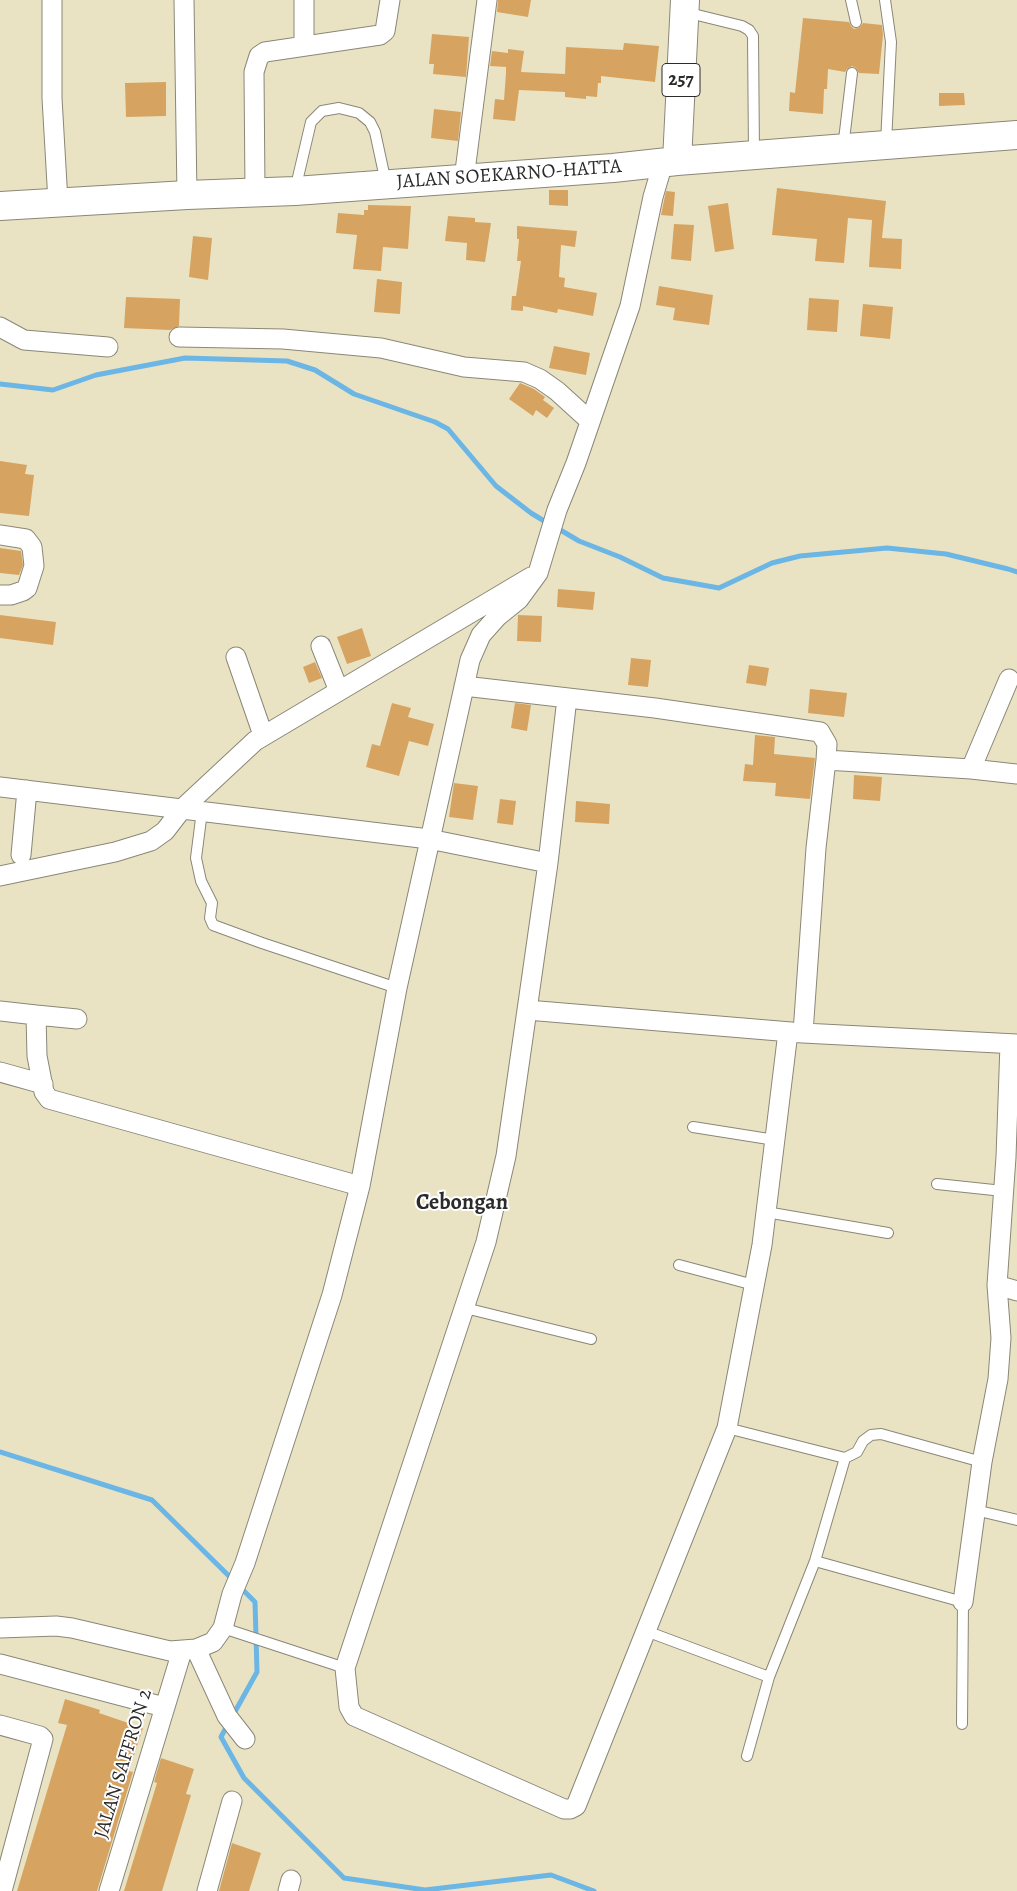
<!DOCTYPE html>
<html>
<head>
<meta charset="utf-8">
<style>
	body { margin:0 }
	canvas { display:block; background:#e9e3c3 }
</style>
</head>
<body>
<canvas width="1017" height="1891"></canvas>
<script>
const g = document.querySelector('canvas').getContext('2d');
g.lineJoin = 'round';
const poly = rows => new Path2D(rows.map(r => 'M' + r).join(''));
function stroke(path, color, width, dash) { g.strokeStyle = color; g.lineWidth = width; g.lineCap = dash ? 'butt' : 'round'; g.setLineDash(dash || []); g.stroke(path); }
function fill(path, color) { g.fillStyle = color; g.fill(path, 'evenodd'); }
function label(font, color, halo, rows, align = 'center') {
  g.font = font + ' Alegreya,serif'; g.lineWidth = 4; g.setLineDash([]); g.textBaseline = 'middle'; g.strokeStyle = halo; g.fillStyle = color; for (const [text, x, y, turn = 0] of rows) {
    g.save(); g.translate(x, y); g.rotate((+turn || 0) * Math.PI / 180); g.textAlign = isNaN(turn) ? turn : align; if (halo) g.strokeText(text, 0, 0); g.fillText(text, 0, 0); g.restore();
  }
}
stroke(poly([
	[0,384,53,390,96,375,185,358,287,361,315,370,354,394,435,422,448,429,496,486,531,513,549,524],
	[557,528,579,541,620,557,663,578,719,588,772,563,800,556,887,548,946,554,1008,569,1017,572],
	[0,1452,152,1500,233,1580],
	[232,1717,257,1672,255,1602,239,1586],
	[228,1724,221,1737,244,1778,344,1878,425,1890,551,1875,594,1891]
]), '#6cb6e5', 5);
fill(poly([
	[498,0,531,0,528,17,497,12],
	[803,18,849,22,851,26,854,29,860,27,863,23,882,25,883,35,879,74,859,73,856,68,852,66,847,69,845,72,828,69,827,89,824,89,823,114,789,111,790,92,795,93],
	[432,34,469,37,466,77,433,74,434,64,429,64],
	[624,43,659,46,655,82,601,76,601,83,598,83,597,97,586,96,586,99,565,97,565,92,519,90,515,121,493,119,495,99,504,100,506,73,506,67,490,66,492,51,508,53,508,49,524,51,521,72,565,74,566,47,623,50],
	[166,82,166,116,126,117,125,83],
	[939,93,964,93,965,105,939,106],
	[434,109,461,112,458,141,431,138],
	[777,188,886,201,882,238,902,239,901,269,869,267,872,220,848,218,844,263,815,261,817,239,772,235],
	[549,190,568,190,568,206,549,205],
	[666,191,675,192,673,216,661,215],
	[728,203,734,249,715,252,708,206],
	[368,205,411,206,408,249,383,247,381,271,353,269,357,235,336,233,338,213,364,215,364,210,368,210],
	[448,216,475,218,475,222,491,223,485,262,466,260,467,243,445,241],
	[674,224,694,225,691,261,671,259],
	[517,226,577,231,575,247,561,245,559,277,565,278,564,287,597,293,593,316,558,309,557,313,523,306,523,311,511,310,512,296,516,296,521,261,517,261,519,239,517,239],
	[193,236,212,238,208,280,189,277],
	[377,279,402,282,400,314,374,312],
	[659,286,713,295,709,325,673,320,675,308,656,305],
	[126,297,180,299,179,326,170,330,124,328],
	[809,298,839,300,837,332,807,330],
	[863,304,893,307,890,339,860,336],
	[554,346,590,353,586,375,549,368],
	[520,383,534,389,545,397,543,400,554,408,547,418,536,410,533,416,509,399],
	[0,461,27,465,25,474,34,475,29,516,0,513],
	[0,548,21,551,23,565,19,575,0,573],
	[558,589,595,592,593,610,557,607],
	[0,615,56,622,53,645,0,638],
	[518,615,542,616,541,642,517,641],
	[362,628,371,656,347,664,337,637],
	[631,658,651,660,648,687,628,685],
	[315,662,322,678,309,683,303,667],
	[749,665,769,668,766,686,746,683],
	[810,689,847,693,844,717,808,713],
	[392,703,411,708,408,717,434,724,428,746,409,741,399,776,366,767,372,744,380,746],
	[515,703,531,705,527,731,511,728],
	[755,735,775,737,774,754,815,758,810,799,775,796,776,783,743,781,745,764,753,765],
	[854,775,882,777,880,801,853,799],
	[454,783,478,786,473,820,449,817],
	[500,799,516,801,513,825,497,823],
	[576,801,610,804,609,824,575,822],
	[65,1699,100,1710,99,1713,143,1728,129,1771,133,1772,97,1891,17,1891,67,1725,58,1723],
	[161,1758,194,1769,186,1794,191,1795,162,1891,124,1891,157,1783,154,1782],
	[232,1843,261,1853,249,1891,219,1891]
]), '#d6a460');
const service = poly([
	[851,0,856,22],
	[885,0,891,42,886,143],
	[685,12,742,26,749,30,753,36,754,155],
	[843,148,852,73],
	[295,190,311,122,322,111,339,108,359,113,370,122,375,132,386,183],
	[202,811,196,858,201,881,212,903,210,918,213,925,262,943,397,988],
	[693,1127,775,1140],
	[937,1184,1003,1191],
	[766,1212,888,1233],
	[679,1265,754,1285],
	[465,1308,591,1339],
	[727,1428,845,1458,857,1452,863,1441,871,1435,881,1434,982,1462],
	[975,1510,1017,1520],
	[815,1561,963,1602,962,1724],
	[223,1628,345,1668],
	[646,1631,769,1677,747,1756],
	[769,1677,815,1561,845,1458]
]);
const minor = poly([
	[52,0,52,98,58,202],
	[184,0,187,195],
	[304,46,304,0],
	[464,179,487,0],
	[255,192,254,72,259,56,265,52,380,35,385,31,390,0],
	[0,327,24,340,108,347],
	[179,337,283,339,381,348,464,367,524,372,540,379,557,391,590,421],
	[0,535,26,539,32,547,34,566,27,588,23,591,11,595,0,595],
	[321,646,339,691],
	[236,657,263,735],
	[464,686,655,708,820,732,827,744,826,760,816,848,803,1033],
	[826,760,971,769,1017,774],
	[971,769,1009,679],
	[0,787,429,839,548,863,527,1010,803,1033,1017,1044],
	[21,855,27,790],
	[548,863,567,698],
	[0,876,115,852,151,841,165,831,182,809,255,741,531,577],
	[527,1010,506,1156,486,1242,345,1668,349,1707,354,1716,564,1809,570,1809,576,1806,727,1428,762,1245,788,1032],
	[0,1011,36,1015,37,1056,44,1092,49,1099,360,1186],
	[36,1015,77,1019],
	[0,1072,43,1084],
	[997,1285,1017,1291],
	[963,1602,982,1462,998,1379,1001,1338,997,1285,1006,1157,1010,1044],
	[0,1628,56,1626,72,1628,170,1651,196,1649,213,1642,223,1628,232,1594,245,1563,332,1295,360,1186,397,988,470,660,481,635,498,616,519,599,538,573,557,510,576,463,630,306,653,197,663,163],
	[196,1649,227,1716,245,1739],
	[0,1664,164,1707],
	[0,1725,40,1736,43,1739,2,1891],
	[109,1891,182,1651],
	[207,1891,232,1801],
	[288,1891,291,1880]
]);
const primary = poly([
	[677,161,685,0],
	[0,206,187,195,295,191,613,168,677,161,1017,135]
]);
stroke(service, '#8a8777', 12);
stroke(minor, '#8a8777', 21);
stroke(primary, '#8a8777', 30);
stroke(service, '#fff', 10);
stroke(minor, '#fff', 19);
stroke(primary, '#fff', 28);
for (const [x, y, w] of [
	[681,80,38]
]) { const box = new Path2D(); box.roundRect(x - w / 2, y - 16.5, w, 33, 4); g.fillStyle = '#fff'; g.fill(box); stroke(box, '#2b2b2b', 1); }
label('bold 19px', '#2b2b2b', null, [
	["257",681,80]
]);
label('20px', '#2b2b2b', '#fff', [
	["JALAN SOEKARNO-HATTA",509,175,-4],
	["JALAN SAFFRON 2",124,1764,-73]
]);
label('bold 22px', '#2b2b2b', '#fff', [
	["Cebongan",462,1204]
]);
</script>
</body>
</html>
